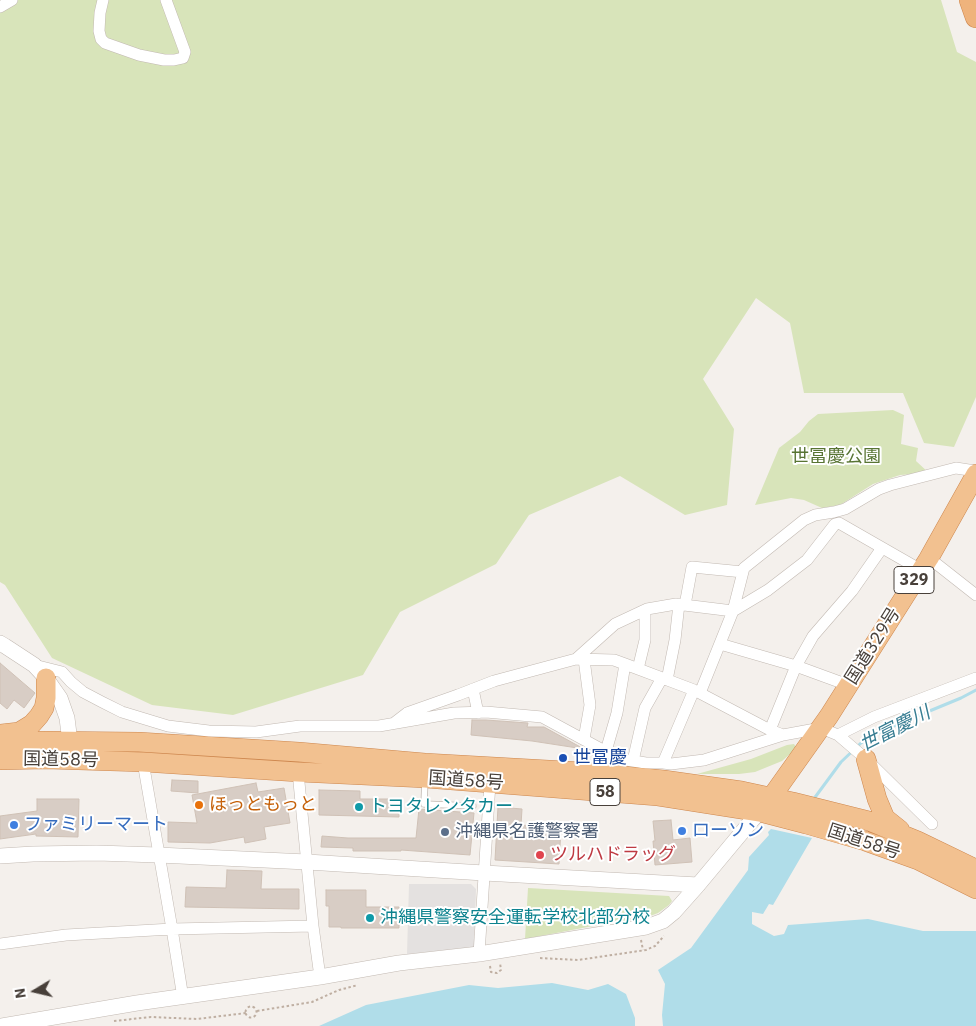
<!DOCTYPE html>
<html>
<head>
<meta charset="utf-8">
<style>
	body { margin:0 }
	#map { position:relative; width:976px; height:1026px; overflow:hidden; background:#f4f0ec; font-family:"IBM Plex Sans",sans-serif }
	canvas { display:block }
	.north { position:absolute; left:10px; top:966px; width:50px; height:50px; -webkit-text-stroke:4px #fff; paint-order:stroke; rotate:261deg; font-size:14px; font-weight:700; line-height:20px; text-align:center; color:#48403a }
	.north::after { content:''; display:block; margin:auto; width:18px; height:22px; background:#48403a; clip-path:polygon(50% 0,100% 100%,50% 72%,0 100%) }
</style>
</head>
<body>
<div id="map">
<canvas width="976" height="1026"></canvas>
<div class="north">N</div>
</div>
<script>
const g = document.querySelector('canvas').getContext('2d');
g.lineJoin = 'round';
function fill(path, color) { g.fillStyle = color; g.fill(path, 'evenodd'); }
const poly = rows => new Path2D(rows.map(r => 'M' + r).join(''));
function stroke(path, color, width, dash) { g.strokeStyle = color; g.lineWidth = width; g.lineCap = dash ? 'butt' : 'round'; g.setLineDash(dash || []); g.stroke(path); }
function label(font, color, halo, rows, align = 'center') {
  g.font = font + ' "IBM Plex Sans","Noto Sans JP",sans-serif'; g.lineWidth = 4; g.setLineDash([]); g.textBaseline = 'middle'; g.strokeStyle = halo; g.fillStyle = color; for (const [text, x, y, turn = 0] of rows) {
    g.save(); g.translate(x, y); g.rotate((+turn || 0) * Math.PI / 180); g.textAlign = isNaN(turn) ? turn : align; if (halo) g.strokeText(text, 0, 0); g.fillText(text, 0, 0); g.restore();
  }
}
fill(poly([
	[0,0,941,0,957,52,976,62,976,397,954,447,924,443,903,393,804,393,790,323,756,298,703,379,734,429,727,505,685,515,620,476,529,515,496,564,400,612,363,675,233,715,152,705,52,658,5,585,0,582],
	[893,410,904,415,901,444,918,448,916,461,929,473,900,475,873,484,840,505,822,508,804,500,791,498,755,505,779,448,800,432,809,421,818,414],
	[794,744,796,747,790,754,782,761,755,772,739,774,697,774,751,759,787,745],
	[528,888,669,896,672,901,669,905,658,913,645,918,598,925,525,939]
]), '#d8e4ba');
fill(poly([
	[409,884,471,884,476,889,474,947,407,954]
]), '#e4e1e0');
fill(poly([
	[771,829,812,838,773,905,769,904,763,914,752,912,752,924,774,936,784,934,788,925,868,919,923,931,976,931,976,1026,663,1026,662,1015,665,984,658,970,691,948,748,870,749,857,769,835,768,832],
	[552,983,588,990,608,984,626,994,635,1018,635,1026,319,1026,366,1005,469,985,498,988]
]), '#b0dde9');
stroke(poly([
	[813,800,841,762,861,743,886,729,961,698,976,690]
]), '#b0dde9', 3);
const building = poly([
	[0,663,35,693,24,708,14,700,7,709,0,703,0,663],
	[472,720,486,720,528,723,527,727,544,727,584,749,532,741,471,735,472,720],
	[172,780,198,781,198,793,171,791,172,780],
	[256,783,258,792,284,788,290,823,264,827,266,839,245,843,244,837,210,843,168,842,168,822,197,823,192,795,256,783],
	[319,790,360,791,360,799,399,799,399,817,319,815,319,790],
	[37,799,79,799,78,837,36,836,36,834,0,839,0,816,37,811,37,799],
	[498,807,522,809,521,825,561,828,559,864,495,860,498,807],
	[419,809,474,813,470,855,401,850,401,851,353,851,353,848,321,847,322,836,348,838,416,838,419,809],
	[671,820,673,840,690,838,692,862,655,865,653,841,655,841,653,821,671,820],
	[227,870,262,871,261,889,299,889,299,909,185,907,186,887,226,888,227,870],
	[326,890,366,890,366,907,399,907,399,928,341,928,341,927,329,927,329,906,326,906,326,890]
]);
fill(building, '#d8cdc5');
stroke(building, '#cfc1b6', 1);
const service = poly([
	[425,780,424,804,473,806]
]);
const minor = poly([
	[103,0,100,13,99,31,101,39,105,43,139,55,164,60,174,60,183,58,185,52,166,0],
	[0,7,12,0],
	[929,558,976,595],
	[685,605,692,567,743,572],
	[720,644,796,666,848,685],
	[576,659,615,624,647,609,676,604,733,611,768,590,807,560,835,524,839,523,921,570],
	[34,665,62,672,71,682,83,692,102,702,122,712,168,726,209,731,256,732,300,726,379,726,454,713,486,712,542,717,601,749,626,760,646,763,663,763,671,764,704,760,783,735,821,728,838,735,866,759,932,824],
	[638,669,645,640,645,610],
	[667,680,675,640,679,604],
	[473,689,478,713],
	[700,693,733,611,744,568,804,520,815,515,834,512,845,509,879,489,890,485,956,468,976,471],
	[394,723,407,713,458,695,494,681,576,659,614,660,625,664,694,690,770,730,783,735],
	[770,730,796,666,813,636,852,591,882,548],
	[838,735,874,717,976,678],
	[584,739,590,705,584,659],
	[606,751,617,713,625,664],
	[633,761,645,708,662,678],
	[143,762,172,929,183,998],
	[663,763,694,690],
	[298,772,313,926,320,977],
	[0,944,66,935,172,929,313,926],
	[479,954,490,783]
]);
const tertiary = poly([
	[0,643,5,646,34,665,46,678,60,698,67,718,71,750],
	[0,856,33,854,97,853,158,855,307,862,484,873,698,885],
	[2,1026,137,1003,320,977,399,963,479,954,646,927,663,921,674,912,698,885,753,819,760,812]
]);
const trunk = poly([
	[1,734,19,732,32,724,39,716,44,708,46,698,46,678],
	[0,742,46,741,139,742,299,752,425,763,584,772,664,780,742,791,793,802,869,821,918,841,976,869],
	[866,759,877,799,885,818,900,830],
	[0,760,46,759,143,762,298,772,425,778,658,796,760,812,806,824,865,841,918,860,976,889],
	[765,806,829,716,929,558,976,474]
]);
const motorway = poly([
	[970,0,976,17]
]);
stroke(service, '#c2b9b2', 7);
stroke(minor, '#c2b9b2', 12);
stroke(tertiary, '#c2b9b2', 16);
stroke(trunk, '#cd864d', 20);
stroke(motorway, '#cd864d', 22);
stroke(poly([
	[641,940,643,950],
	[540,958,578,960,646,950,655,946,664,936],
	[490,966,491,972,497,973,501,970,500,963],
	'245.5 1012a5.5 5.5 0 1 1 11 0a5.5 5.5 0 1 1-11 0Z',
	[257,1011,312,1002,339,990,358,985],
	[114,1021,151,1017,197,1019,246,1013]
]), '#bfafa2', 2, [2.5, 2.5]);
stroke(service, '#fff', 5.5);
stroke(minor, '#fff', 11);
stroke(tertiary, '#fff', 15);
stroke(trunk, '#f2c190', 19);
stroke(motorway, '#efb37c', 21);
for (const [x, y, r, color] of [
	[563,758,5,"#1a4fb4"],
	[199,805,5,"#e8710a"],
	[359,807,5,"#0f9aa8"],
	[14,825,5,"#3f7fe0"],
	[682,831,5,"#3f7fe0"],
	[445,832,5,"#5c6f8a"],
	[540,855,5,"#e0444e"],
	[370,918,5,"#0f9aa8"]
]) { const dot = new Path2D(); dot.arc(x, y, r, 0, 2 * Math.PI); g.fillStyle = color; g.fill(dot); stroke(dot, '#fff', 2); }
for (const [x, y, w] of [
	[914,580,40],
	[605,792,30]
]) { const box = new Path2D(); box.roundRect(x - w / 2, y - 13.5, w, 27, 4); g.fillStyle = '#fff'; g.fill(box); stroke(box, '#48403a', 1); }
label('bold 16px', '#48403a', null, [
	["329",914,580],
	["58",605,792]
]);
label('18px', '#587433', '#fff', [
	["世冨慶公園",836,457]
]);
label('18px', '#48403a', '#fff', [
	["国道329号",873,646,-58],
	["国道58号",61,760,1],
	["国道58号",466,781,4],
	["国道58号",864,842,18]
]);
label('18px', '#164399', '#fff', [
	["世冨慶",573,758]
], 'left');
label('18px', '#c56008', '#fff', [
	["ほっともっと",209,805]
], 'left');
label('18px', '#0d838f', '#fff', [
	["トヨタレンタカー",369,807],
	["沖縄県警察安全運転学校北部分校",380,918]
], 'left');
label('18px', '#366cbe', '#fff', [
	["ファミリーマート",24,825],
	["ローソン",692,831]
], 'left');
label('18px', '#4e5e75', '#fff', [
	["沖縄県名護警察署",455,832]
], 'left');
label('18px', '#be3a42', '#fff', [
	["ツルハドラッグ",550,855]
], 'left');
label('italic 19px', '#377d92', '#fff', [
	["世富慶川",895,729,-27]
]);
</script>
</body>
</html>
